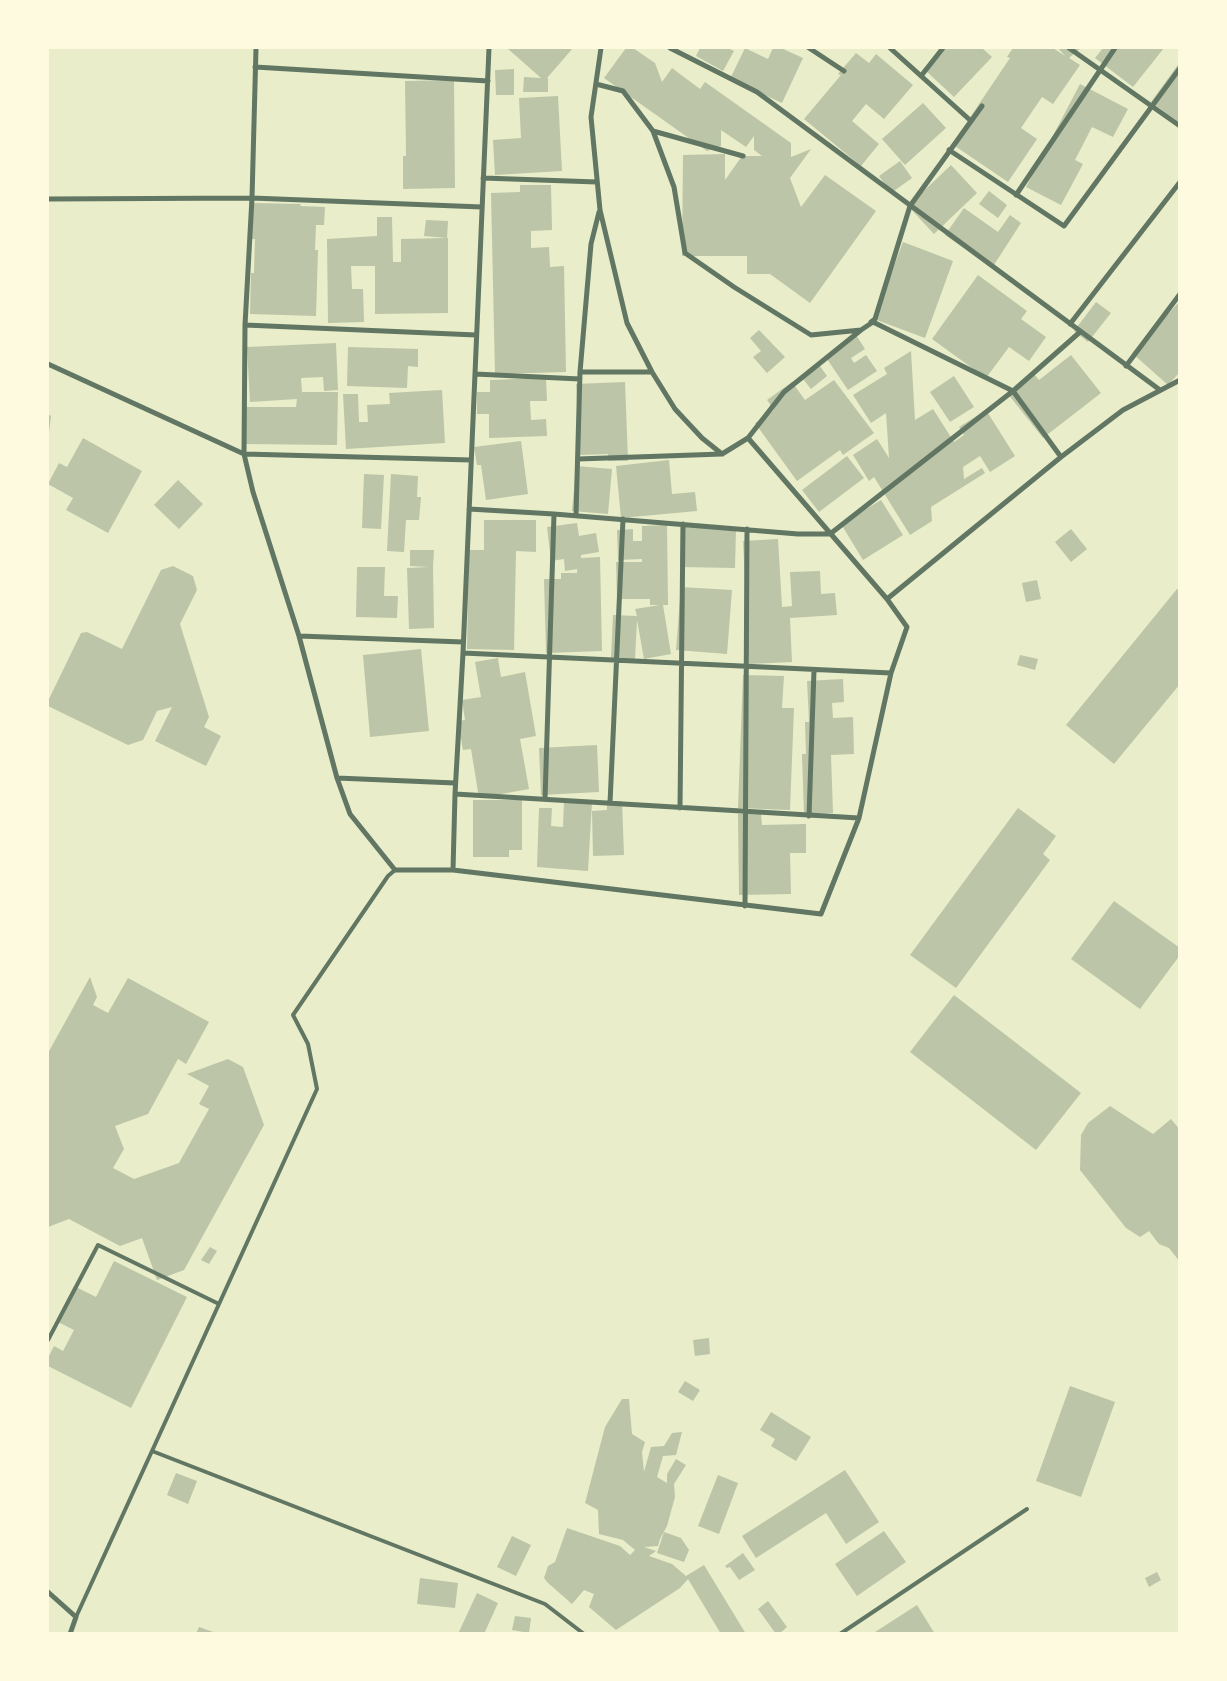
<!DOCTYPE html>
<html>
<head>
<meta charset="utf-8">
<style>
	body { margin:0 }
	#map { position:relative; width:1227px; height:1681px; overflow:hidden; background:#e9edc9; font-family:"Space Grotesk",sans-serif }
	canvas { display:block }
	.frame { position:absolute; inset:0; border:49px solid #fefae0; pointer-events:none }
</style>
</head>
<body>
<div id="map">
<canvas width="1227" height="1681"></canvas>
<div class="frame"></div>
</div>
<script>
const g = document.querySelector('canvas').getContext('2d');
g.lineJoin = 'round';
function fill(path, color) { g.fillStyle = color; g.fill(path, 'evenodd'); }
const poly = rows => new Path2D(rows.map(r => 'M' + r).join(''));
function stroke(path, color, width, dash) { g.strokeStyle = color; g.lineWidth = width; g.lineCap = dash ? 'butt' : 'round'; g.setLineDash(dash || []); g.stroke(path); }
fill(poly([
	[507,48,573,48,547,78,548,78,548,92,523,92,524,77,541,78],
	[626,48,633,48,655,63,662,82,672,68,700,89,705,82,791,143,791,157,811,149,790,178,801,207,825,175,876,211,810,303,770,274,747,274,747,256,682,256,683,155,725,154,725,180,742,156,762,156,754,150,754,136,746,147,721,130,721,146,707,151,604,78],
	[700,48,728,48,734,51,723,71,696,56],
	[745,48,768,59,773,48,781,48,803,58,782,103,730,79],
	[946,48,982,48,992,57,954,97,925,70],
	[1013,48,1053,48,1065,56,1058,48,1081,48,1069,58,1080,65,1053,104,1042,97,1021,128,1037,139,1008,182,952,144,1010,58,1007,57],
	[1103,48,1164,48,1133,87,1095,58],
	[856,53,869,63,876,54,913,85,884,119,866,104,852,121,879,144,861,166,804,119,841,75,838,74],
	[1180,62,1180,123,1151,102],
	[514,69,514,95,496,95,495,70],
	[454,80,455,188,403,189,403,156,406,156,405,81],
	[1080,84,1128,109,1113,137,1092,127,1075,160,1083,164,1061,205,1026,187],
	[558,96,562,171,495,175,493,140,521,138,519,98],
	[923,103,946,128,905,165,882,139],
	[900,161,912,178,891,193,879,176],
	[951,165,977,193,934,234,908,206],
	[520,185,551,185,552,230,531,231,531,248,549,247,550,267,564,266,566,372,495,374,491,193,520,192],
	[989,191,1007,205,998,218,979,204],
	[252,203,301,204,300,206,325,207,324,225,316,225,315,250,318,250,316,316,250,314,251,273,254,273,255,239,251,239],
	[964,208,998,232,1010,215,1021,223,992,268,945,235],
	[377,217,392,217,393,262,401,262,401,239,448,238,448,313,375,314,375,266,351,266,352,289,363,289,364,322,328,323,327,239,377,236],
	[426,220,448,221,447,238,424,236],
	[903,242,953,261,925,338,874,319],
	[978,275,1027,311,1021,319,1046,337,1029,361,1009,347,986,378,932,339],
	[1180,301,1180,372,1168,385,1132,353],
	[1096,302,1111,313,1088,342,1074,331],
	[759,330,785,357,767,373,753,357,761,351,750,338],
	[856,335,865,349,851,358,854,363,866,355,877,371,848,390,825,356],
	[336,343,338,390,324,391,323,377,301,378,302,392,338,392,337,445,243,444,244,407,296,407,297,399,250,402,247,347],
	[348,347,418,349,418,367,408,366,407,388,347,386],
	[911,351,915,420,933,409,954,442,964,435,959,427,986,410,1015,456,990,472,980,456,963,467,964,479,982,468,985,473,931,507,932,521,910,535,874,477,869,481,853,455,877,439,889,458,886,413,871,423,853,395,887,374,884,368],
	[1071,355,1101,393,1043,438,1008,394,1034,374,1039,380],
	[820,366,827,376,811,389,803,379],
	[954,376,974,407,950,422,930,392],
	[546,378,547,401,530,401,531,420,546,419,547,436,489,438,489,414,477,414,477,392,490,392,490,380],
	[834,380,874,433,843,455,840,450,797,481,755,423,774,410,767,400,792,382,805,400],
	[625,382,628,461,608,461,608,454,579,455,576,384],
	[442,390,445,443,346,449,343,394,358,394,359,422,368,422,367,405,390,404,389,393],
	[48,414,51,416,49,432,48,432],
	[83,438,142,471,108,533,66,510,73,498,48,484,59,463,67,467],
	[521,441,528,494,486,500,481,465,477,465,474,447],
	[847,456,864,478,819,512,802,490],
	[669,460,672,494,695,492,697,511,621,518,616,466],
	[576,466,612,469,608,514,572,511],
	[364,474,384,475,381,529,362,528],
	[391,474,418,476,417,497,421,497,419,520,406,520,404,552,387,551],
	[178,480,203,504,179,529,154,505],
	[881,500,903,535,863,560,841,524],
	[484,520,536,520,536,552,516,551,514,650,467,649,469,550,484,550],
	[577,523,579,536,596,533,599,552,581,555,581,558,600,557,602,651,546,653,544,579,561,579,561,573,577,573,577,569,565,571,564,559,551,561,547,527],
	[667,525,668,605,663,605,671,654,644,659,637,620,635,659,611,658,613,615,637,616,635,609,660,605,650,605,650,599,617,599,616,562,642,562,642,559,618,560,617,530,633,529,633,541,642,541,642,526],
	[681,527,736,529,735,568,680,567],
	[1071,529,1087,549,1071,562,1055,542],
	[778,539,782,607,792,606,790,572,820,571,821,594,835,593,837,615,790,618,792,662,749,664,743,541],
	[410,550,434,550,433,567,434,628,409,629,407,568,429,567,410,566],
	[173,566,193,576,197,590,180,624,209,717,204,727,221,736,206,766,155,741,172,707,157,711,143,740,128,745,48,706,48,701,81,633,87,632,122,649,161,570],
	[357,567,385,567,384,596,398,596,397,618,356,617],
	[1037,580,1041,599,1026,602,1022,583],
	[681,587,732,590,727,654,676,650],
	[1177,589,1180,591,1180,684,1114,764,1066,725],
	[421,649,429,731,370,737,363,655],
	[1020,655,1038,659,1035,670,1017,665],
	[498,658,501,677,525,672,536,736,520,739,529,789,479,798,471,749,463,750,458,721,465,720,462,700,481,697,475,662],
	[743,675,784,676,782,708,794,708,790,810,738,808],
	[843,679,844,702,832,703,833,718,853,717,854,754,831,755,833,813,804,814,802,754,806,754,805,722,809,722,807,681],
	[597,745,599,792,541,795,539,748],
	[473,800,522,800,522,850,509,850,509,857,473,857],
	[564,801,592,802,588,871,537,867,539,808,552,808,551,826,563,827],
	[622,801,624,855,593,856,592,811,607,810,607,802],
	[1018,808,1056,836,1043,854,1050,860,956,988,910,955],
	[761,813,762,825,806,824,806,853,790,853,791,894,739,895,738,814],
	[1114,901,1180,948,1180,955,1140,1009,1071,959],
	[90,977,97,997,93,1005,108,1013,128,978,209,1022,186,1064,178,1059,148,1114,115,1126,124,1149,113,1168,134,1179,179,1163,209,1109,199,1104,209,1086,187,1074,228,1059,243,1067,264,1125,184,1270,157,1280,142,1238,120,1246,69,1219,48,1227,48,1053],
	[954,995,1081,1093,1036,1150,910,1052],
	[1110,1106,1153,1134,1171,1119,1180,1130,1180,1262,1169,1248,1159,1244,1149,1231,1140,1237,1126,1228,1080,1170,1081,1135,1088,1123],
	[210,1247,217,1251,209,1264,201,1260],
	[114,1261,187,1297,131,1408,48,1366,48,1358,54,1346,63,1351,74,1330,56,1321,74,1286,96,1297],
	[709,1338,710,1354,695,1356,693,1340],
	[685,1381,700,1390,693,1401,678,1392],
	[1070,1386,1115,1402,1081,1497,1036,1481],
	[622,1399,629,1399,632,1434,645,1442,642,1452,644,1472,651,1447,664,1446,672,1433,682,1432,676,1455,663,1456,657,1477,667,1483,667,1474,676,1459,686,1465,674,1484,675,1497,667,1526,660,1539,658,1546,644,1547,656,1551,649,1556,672,1564,686,1576,704,1565,746,1634,721,1634,688,1579,680,1588,616,1630,589,1607,594,1594,584,1590,572,1604,548,1583,544,1578,548,1566,555,1562,567,1528,620,1546,630,1555,635,1550,623,1540,599,1534,598,1510,585,1503,605,1427],
	[771,1412,811,1437,796,1461,771,1446,775,1439,760,1430],
	[845,1470,879,1522,846,1544,826,1513,756,1558,742,1536],
	[176,1473,197,1481,188,1504,167,1495],
	[718,1475,738,1483,719,1534,698,1526],
	[884,1531,906,1562,857,1596,835,1564],
	[664,1532,681,1538,689,1550,684,1562,657,1553],
	[512,1536,531,1545,516,1576,497,1567],
	[743,1553,755,1570,739,1580,730,1567,727,1568,725,1566],
	[1157,1572,1161,1580,1149,1587,1145,1578],
	[420,1578,458,1583,455,1608,417,1604],
	[477,1593,498,1603,484,1634,458,1634],
	[768,1601,787,1627,779,1634,776,1634,758,1609],
	[917,1605,935,1634,872,1634],
	[515,1616,531,1618,529,1633,512,1630],
	[199,1627,216,1633,216,1634,196,1634]
]), '#bcc5a7');
stroke(poly([
	[48,1340,98,1245,219,1304],
	[152,1451,317,1089,308,1044,293,1015,388,876,395,870],
	[76,1617,152,1451,545,1604,584,1634],
	[840,1634,1027,1509]
]), '#617663', 4);
stroke(poly([
	[256,48,252,198,245,325,244,454,253,492,299,636,337,778,350,814,395,870,453,870,821,914,859,818,891,673,907,627,887,599,748,438,722,454,702,438,675,409,652,372,627,323,600,210,591,117,601,48],
	[670,48,757,92,1160,390],
	[809,48,844,71],
	[890,48,971,121],
	[1069,48,1180,126],
	[255,67,488,81],
	[921,76,943,48],
	[596,84,623,91,653,131,674,187,685,253,734,287,811,335,861,330,873,322,1013,391,1061,457],
	[653,131,743,156],
	[949,150,1064,226,1180,68],
	[483,178,597,182],
	[1016,195,1115,48],
	[48,199,252,198,482,207],
	[871,322,875,319,910,206,982,106],
	[1070,324,1180,182],
	[245,325,476,335],
	[48,364,244,454,471,460],
	[1126,366,1180,294],
	[580,372,652,372],
	[475,374,580,379],
	[748,438,784,392,861,330],
	[578,459,722,454],
	[469,509,554,514,798,534,830,534,1013,391,1080,332],
	[576,515,580,372,591,244,599,212],
	[887,599,1061,457,1123,410,1180,380],
	[299,636,463,642],
	[463,653,891,673],
	[337,778,455,783],
	[455,794,859,818],
	[545,799,554,514],
	[610,803,623,519],
	[680,808,683,524],
	[809,816,814,670],
	[453,870,455,794,463,653,489,48],
	[745,906,747,529],
	[48,1592,76,1617,70,1634]
]), '#617663', 5);
</script>
</body>
</html>
